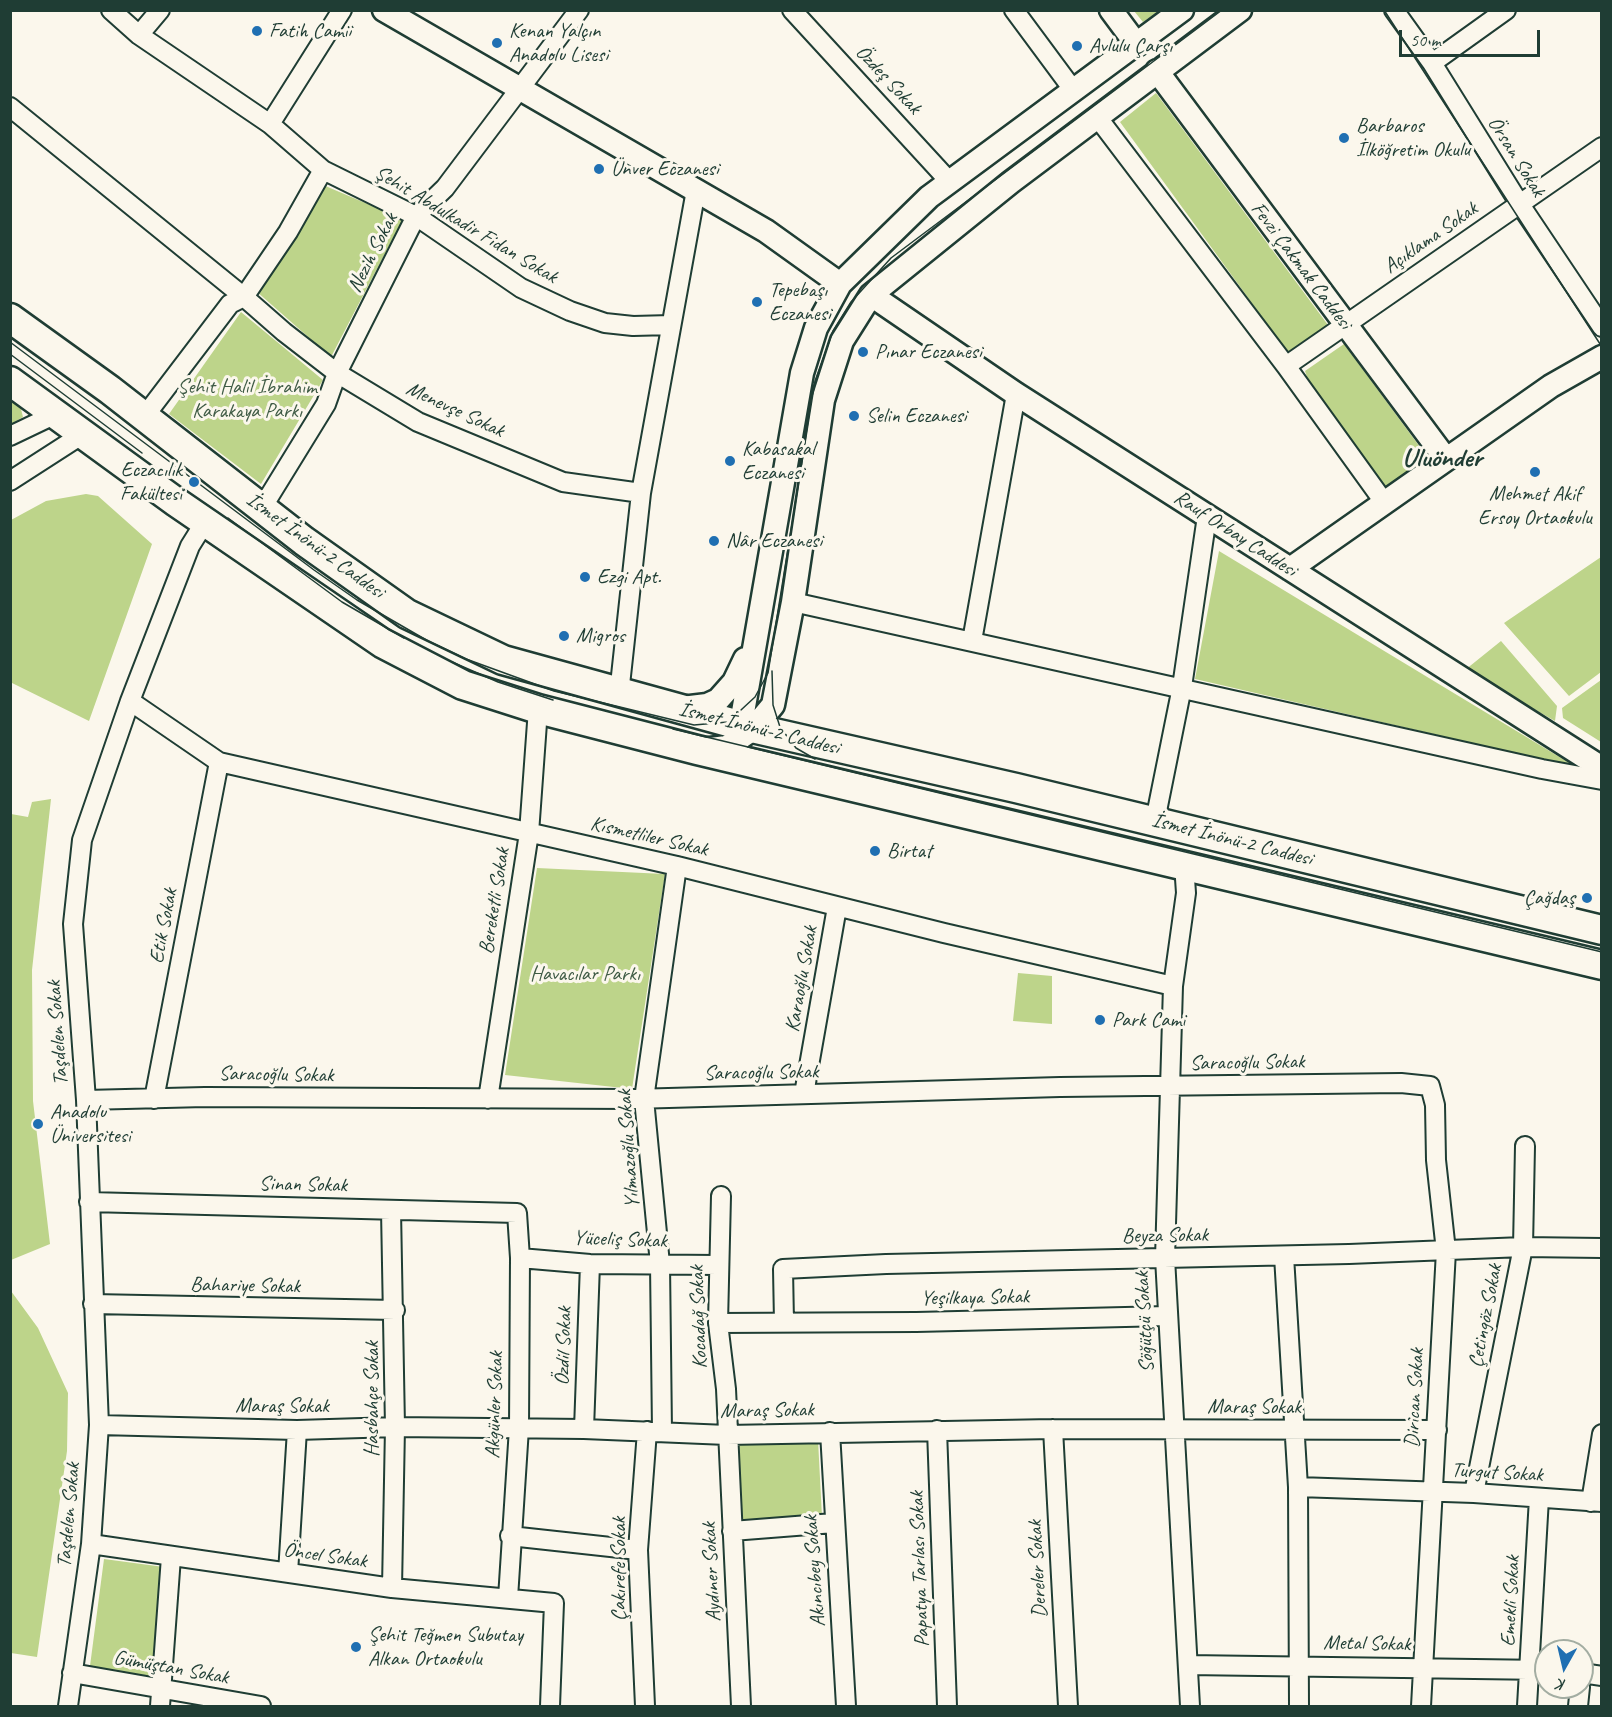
<!DOCTYPE html>
<html>
<head>
<meta charset="utf-8">
<style>
	body { margin:0 }
	#map { position:relative; width:1612px; height:1717px; overflow:hidden; background:#fbf7ec; font-family:Caveat,sans-serif }
	canvas { display:block }
	.frame { position:absolute; inset:0; border:12px solid #1f3d34; pointer-events:none }
	.north { position:absolute; left:1534px; top:1639px; width:60px; height:60px; box-sizing:border-box; background:#fbf7ec; border:2px solid #a3ada2; border-radius:50%; rotate:188deg; font-size:16px; font-weight:700; line-height:24px; text-align:center; color:#1f3d34 }
	.north::after { content:''; display:block; margin:auto; width:21px; height:27px; background:#1f6fb2; clip-path:polygon(50% 0,100% 100%,50% 72%,0 100%) }
	.scale { position:absolute; left:1399px; top:30px; width:141px; height:27px; box-sizing:border-box; border:3px solid #1f3d34; border-top:0; padding-left:8px; font-size:18px; line-height:21px; white-space:nowrap; color:#1f3d34; -webkit-text-stroke:4px #fbf7ec; paint-order:stroke }
</style>
</head>
<body>
<div id="map">
<canvas width="1612" height="1717"></canvas>
<div class="frame"></div>
<div class="north">K</div>
<div class="scale">50 m</div>
</div>
<script>
const g = document.querySelector('canvas').getContext('2d');
g.lineJoin = 'round';
function fill(path, color) { g.fillStyle = color; g.fill(path, 'evenodd'); }
const poly = rows => new Path2D(rows.map(r => 'M' + r).join(''));
function stroke(path, color, width, dash) { g.strokeStyle = color; g.lineWidth = width; g.lineCap = dash ? 'butt' : 'round'; g.setLineDash(dash || []); g.stroke(path); }
function label(font, color, halo, rows, align = 'center') {
  g.font = font + ' Caveat,sans-serif'; g.lineWidth = 6; g.setLineDash([]); g.textBaseline = 'middle'; g.strokeStyle = halo; g.fillStyle = color; for (const [text, x, y, turn = 0] of rows) {
    g.save(); g.translate(x, y); g.rotate((+turn || 0) * Math.PI / 180); g.textAlign = isNaN(turn) ? turn : align; if (halo) g.strokeText(text, 0, 0); g.fillText(text, 0, 0); g.restore();
  }
}
fill(poly([
	[1134,11,1159,11,1143,22],
	[1156,93,1328,325,1289,354,1120,122],
	[316,182,403,219,331,357,256,291],
	[241,312,323,380,261,484,169,414],
	[1344,344,1431,462,1386,488,1309,383,1305,371],
	[10,400,21,409,23,417,11,424],
	[86,494,98,496,152,544,89,721,10,682,11,520,46,501],
	[1219,551,1576,767,1195,679],
	[1601,557,1601,672,1569,696,1504,623],
	[1501,641,1557,706,1555,721,1465,670],
	[1601,680,1601,742,1563,718,1562,708],
	[51,799,32,970,33,1101,50,1244,11,1260,11,814,28,817,32,802],
	[537,868,665,874,632,1089,505,1075],
	[1018,973,1052,976,1052,1024,1013,1021],
	[11,1291,38,1328,68,1393,67,1451,37,1657,11,1653],
	[739,1440,818,1440,822,1517,742,1525],
	[104,1559,164,1567,151,1677,90,1666]
]), '#bdd48a');
const minor = poly([
	[111,10,139,35,270,124,323,170,416,216,521,288,570,311,605,323,633,326,671,325],
	[792,10,950,182],
	[1014,10,1074,91],
	[1394,10,1432,63,1519,203,1602,327],
	[139,35,160,10],
	[1432,63,1506,10],
	[10,107,244,297,284,332,337,373,418,422,563,482,641,493],
	[1098,118,1286,366,1384,502],
	[270,124,342,10],
	[1286,366,1602,147],
	[144,417,230,304,244,297,288,232,323,170],
	[10,436,56,414],
	[10,481,83,434],
	[262,508,326,404,337,373,416,216,445,188,579,10],
	[793,602,1542,769,1602,780],
	[972,641,1016,394],
	[619,694,641,493,696,190],
	[130,701,219,762,677,866,944,933,1173,986],
	[1155,821,1182,687,1207,516],
	[1184,864,1186,893,1173,986,1165,1258,1190,1706],
	[804,1094,837,907],
	[154,1099,219,762],
	[488,1099,529,833,538,709],
	[86,1100,205,1097,633,1099,1060,1087,1401,1083,1430,1086,1435,1105,1436,1160,1446,1251,1421,1706],
	[721,1196,718,1323,726,1389,741,1706],
	[89,1202,517,1213,520,1258,519,1428,508,1598],
	[391,1210,395,1427,392,1588],
	[1284,1256,1298,1487,1474,1493,1602,1502],
	[520,1258,590,1264,719,1265],
	[93,1304,395,1310],
	[784,1322,783,1269,886,1264,1349,1254,1523,1247,1602,1248],
	[718,1323,916,1322,1167,1316],
	[99,1425,297,1430,395,1427,584,1429,727,1435,1053,1429,1437,1430],
	[584,1429,590,1264],
	[1053,1429,1068,1706],
	[937,1430,947,1706],
	[662,1431,660,1264,644,1099,677,866],
	[830,1432,846,1706],
	[1298,1487,1299,1706],
	[1474,1493,1523,1247,1525,1146],
	[1591,1502,1602,1434],
	[732,1531,834,1523],
	[510,1536,638,1550],
	[91,1544,392,1588,554,1603,550,1706],
	[288,1573,297,1430],
	[1188,1665,1546,1670],
	[72,1673,261,1706],
	[1582,1673,1602,1676],
	[68,1706,91,1544,99,1425,86,1100,73,924,82,840,130,701,190,546,205,522],
	[160,1706,171,1557],
	[645,1706,638,1550,647,1431],
	[1527,1706,1539,1498],
	[1578,1706,1580,1687]
]);
const tertiary = poly([
	[384,10,766,231,840,284],
	[1111,10,1137,45],
	[1157,71,1446,459],
	[871,295,1016,394,1602,768],
	[1290,569,1551,386,1602,357],
	[682,708,707,705,718,700,734,682,745,659],
	[738,741,802,373,816,328,840,284,929,197,1182,10],
	[702,750,727,747,753,729,773,705,793,602,823,400,842,341,871,295,1011,182,1240,10]
]);
const primary = poly([
	[10,318,110,390,304,541,407,614,503,660,739,725,1016,788,1602,930],
	[10,381,176,502,382,643,463,685,538,709,697,750,1602,965]
]);
stroke(minor, '#1f3d34', 22);
stroke(tertiary, '#1f3d34', 27);
stroke(primary, '#1f3d34', 33);
stroke(minor, '#fbf7ec', 18);
stroke(tertiary, '#fbf7ec', 22);
stroke(primary, '#fbf7ec', 28);
stroke(poly([
	[1384,10,1602,347],
	[10,342,314,570,357,600,428,641,466,659,554,691,694,725,728,722,755,697,768,673,815,381,833,331,851,302,891,258,1222,10],
	[10,354,142,453],
	[228,518,342,602,404,638],
	[452,662,498,682,553,700],
	[772,671,773,705,780,727,796,748,815,759],
	[673,729,1602,952]
]), '#1f3d34', 1.5);
for (const [x, y, r, color] of [
	[257,31,6,"#1f6fb2"],
	[497,43,6,"#1f6fb2"],
	[1077,46,6,"#1f6fb2"],
	[1344,138,6,"#1f6fb2"],
	[599,169,6,"#1f6fb2"],
	[757,302,6,"#1f6fb2"],
	[863,352,6,"#1f6fb2"],
	[854,416,6,"#1f6fb2"],
	[730,461,6,"#1f6fb2"],
	[1535,472,6,"#1f6fb2"],
	[194,482,6,"#1f6fb2"],
	[714,541,6,"#1f6fb2"],
	[585,577,6,"#1f6fb2"],
	[564,636,6,"#1f6fb2"],
	[875,851,6,"#1f6fb2"],
	[1587,898,6,"#1f6fb2"],
	[1100,1020,6,"#1f6fb2"],
	[38,1124,6,"#1f6fb2"],
	[356,1647,6,"#1f6fb2"]
]) { const dot = new Path2D(); dot.arc(x, y, r, 0, 2 * Math.PI); g.fillStyle = color; g.fill(dot); stroke(dot, '#fbf7ec', 2); }
label('21px', '#1f3d34', '#fbf7ec', [
	["Fatih Camii",269,31],
	["Kenan Yalçın",509,31],
	["Anadolu Lisesi",509,55],
	["Avlulu Çarşı",1089,46],
	["Barbaros",1356,126],
	["İlköğretim Okulu",1356,150],
	["Ünver Eczanesi",611,169],
	["Tepebaşı",769,290],
	["Eczanesi",769,314],
	["Pınar Eczanesi",875,352],
	["Selin Eczanesi",866,416],
	["Kabasakal",742,449],
	["Eczanesi",742,473],
	["Eczacılık",182,470,"right"],
	["Fakültesi",182,494,"right"],
	["Mehmet Akif",1535,494,"center"],
	["Ersoy Ortaokulu",1535,518,"center"],
	["Nâr Eczanesi",726,541],
	["Ezgi Apt.",597,577],
	["Migros",576,636],
	["Birtat",887,851],
	["Çağdaş",1575,898,"right"],
	["Park Cami",1112,1020],
	["Anadolu",50,1112],
	["Üniversitesi",50,1136],
	["Şehit Teğmen Subutay",368,1635],
	["Alkan Ortaokulu",368,1659]
], 'left');
label('21px', '#1f3d34', '#fbf7ec', [
	["Özdeş Sokak",888,80,47],
	["Örsan Sokak",1516,157,58],
	["Şehit Abdulkadir Fidan Sokak",466,225,31],
	["Açıklama Sokak",1431,238,-35],
	["Nezih Sokak",373,253,-63],
	["Fevzi Çakmak Caddesi",1301,266,53],
	["Menevşe Sokak",455,410,25],
	["Rauf Orbay Caddesi",1235,534,33],
	["İsmet İnönü-2 Caddesi",315,546,36],
	["İsmet İnönü-2 Caddesi",759,729,14],
	["Kısmetliler Sokak",649,837,13],
	["İsmet İnönü-2 Caddesi",1232,840,14],
	["Bereketli Sokak",495,901,-81],
	["Etik Sokak",164,926,-79],
	["Karaoğlu Sokak",802,979,-80],
	["Taşdelen Sokak",58,1033,-94],
	["Saracoğlu Sokak",1247,1063,-1],
	["Saracoğlu Sokak",761,1073,-1],
	["Saracoğlu Sokak",276,1075,1],
	["Yılmazoğlu Sokak",629,1149,-94],
	["Sinan Sokak",303,1185,1],
	["Beyza Sokak",1165,1236,-1],
	["Yüceliş Sokak",620,1240,2],
	["Bahariye Sokak",245,1286,1],
	["Yeşilkaya Sokak",975,1298,-1],
	["Çetingöz Sokak",1486,1316,-79],
	["Kocadağ Sokak",699,1317,-92],
	["Söğütçü Sokak",1145,1322,-93],
	["Özdil Sokak",564,1346,-88],
	["Dirican Sokak",1415,1398,-87],
	["Hasbahçe Sokak",372,1399,-90],
	["Akgünler Sokak",495,1405,-88],
	["Maraş Sokak",282,1406],
	["Maraş Sokak",1254,1407],
	["Maraş Sokak",767,1411,-1],
	["Turgut Sokak",1497,1473,3],
	["Taşdelen Sokak",69,1515,-85],
	["Öncel Sokak",325,1556,8],
	["Çakırefe Sokak",619,1569,-90],
	["Papatya Tarlası Sokak",920,1569,-92],
	["Dereler Sokak",1038,1569,-93],
	["Akıncıbey Sokak",815,1571,-94],
	["Aydıner Sokak",712,1572,-93],
	["Emekli Sokak",1511,1601,-87],
	["Metal Sokak",1367,1644,1],
	["Gümüştan Sokak",171,1668,10]
]);
label('21px', '#3f5b45', '#fbf7ec', [
	["Şehit Halil İbrahim",247,387],
	["Karakaya Parkı",247,411],
	["Havacılar Parkı",585,974]
]);
label('bold 27px', '#1f3d34', '#fbf7ec', [
	["Uluönder",1442,459]
]);
</script>
</body>
</html>
